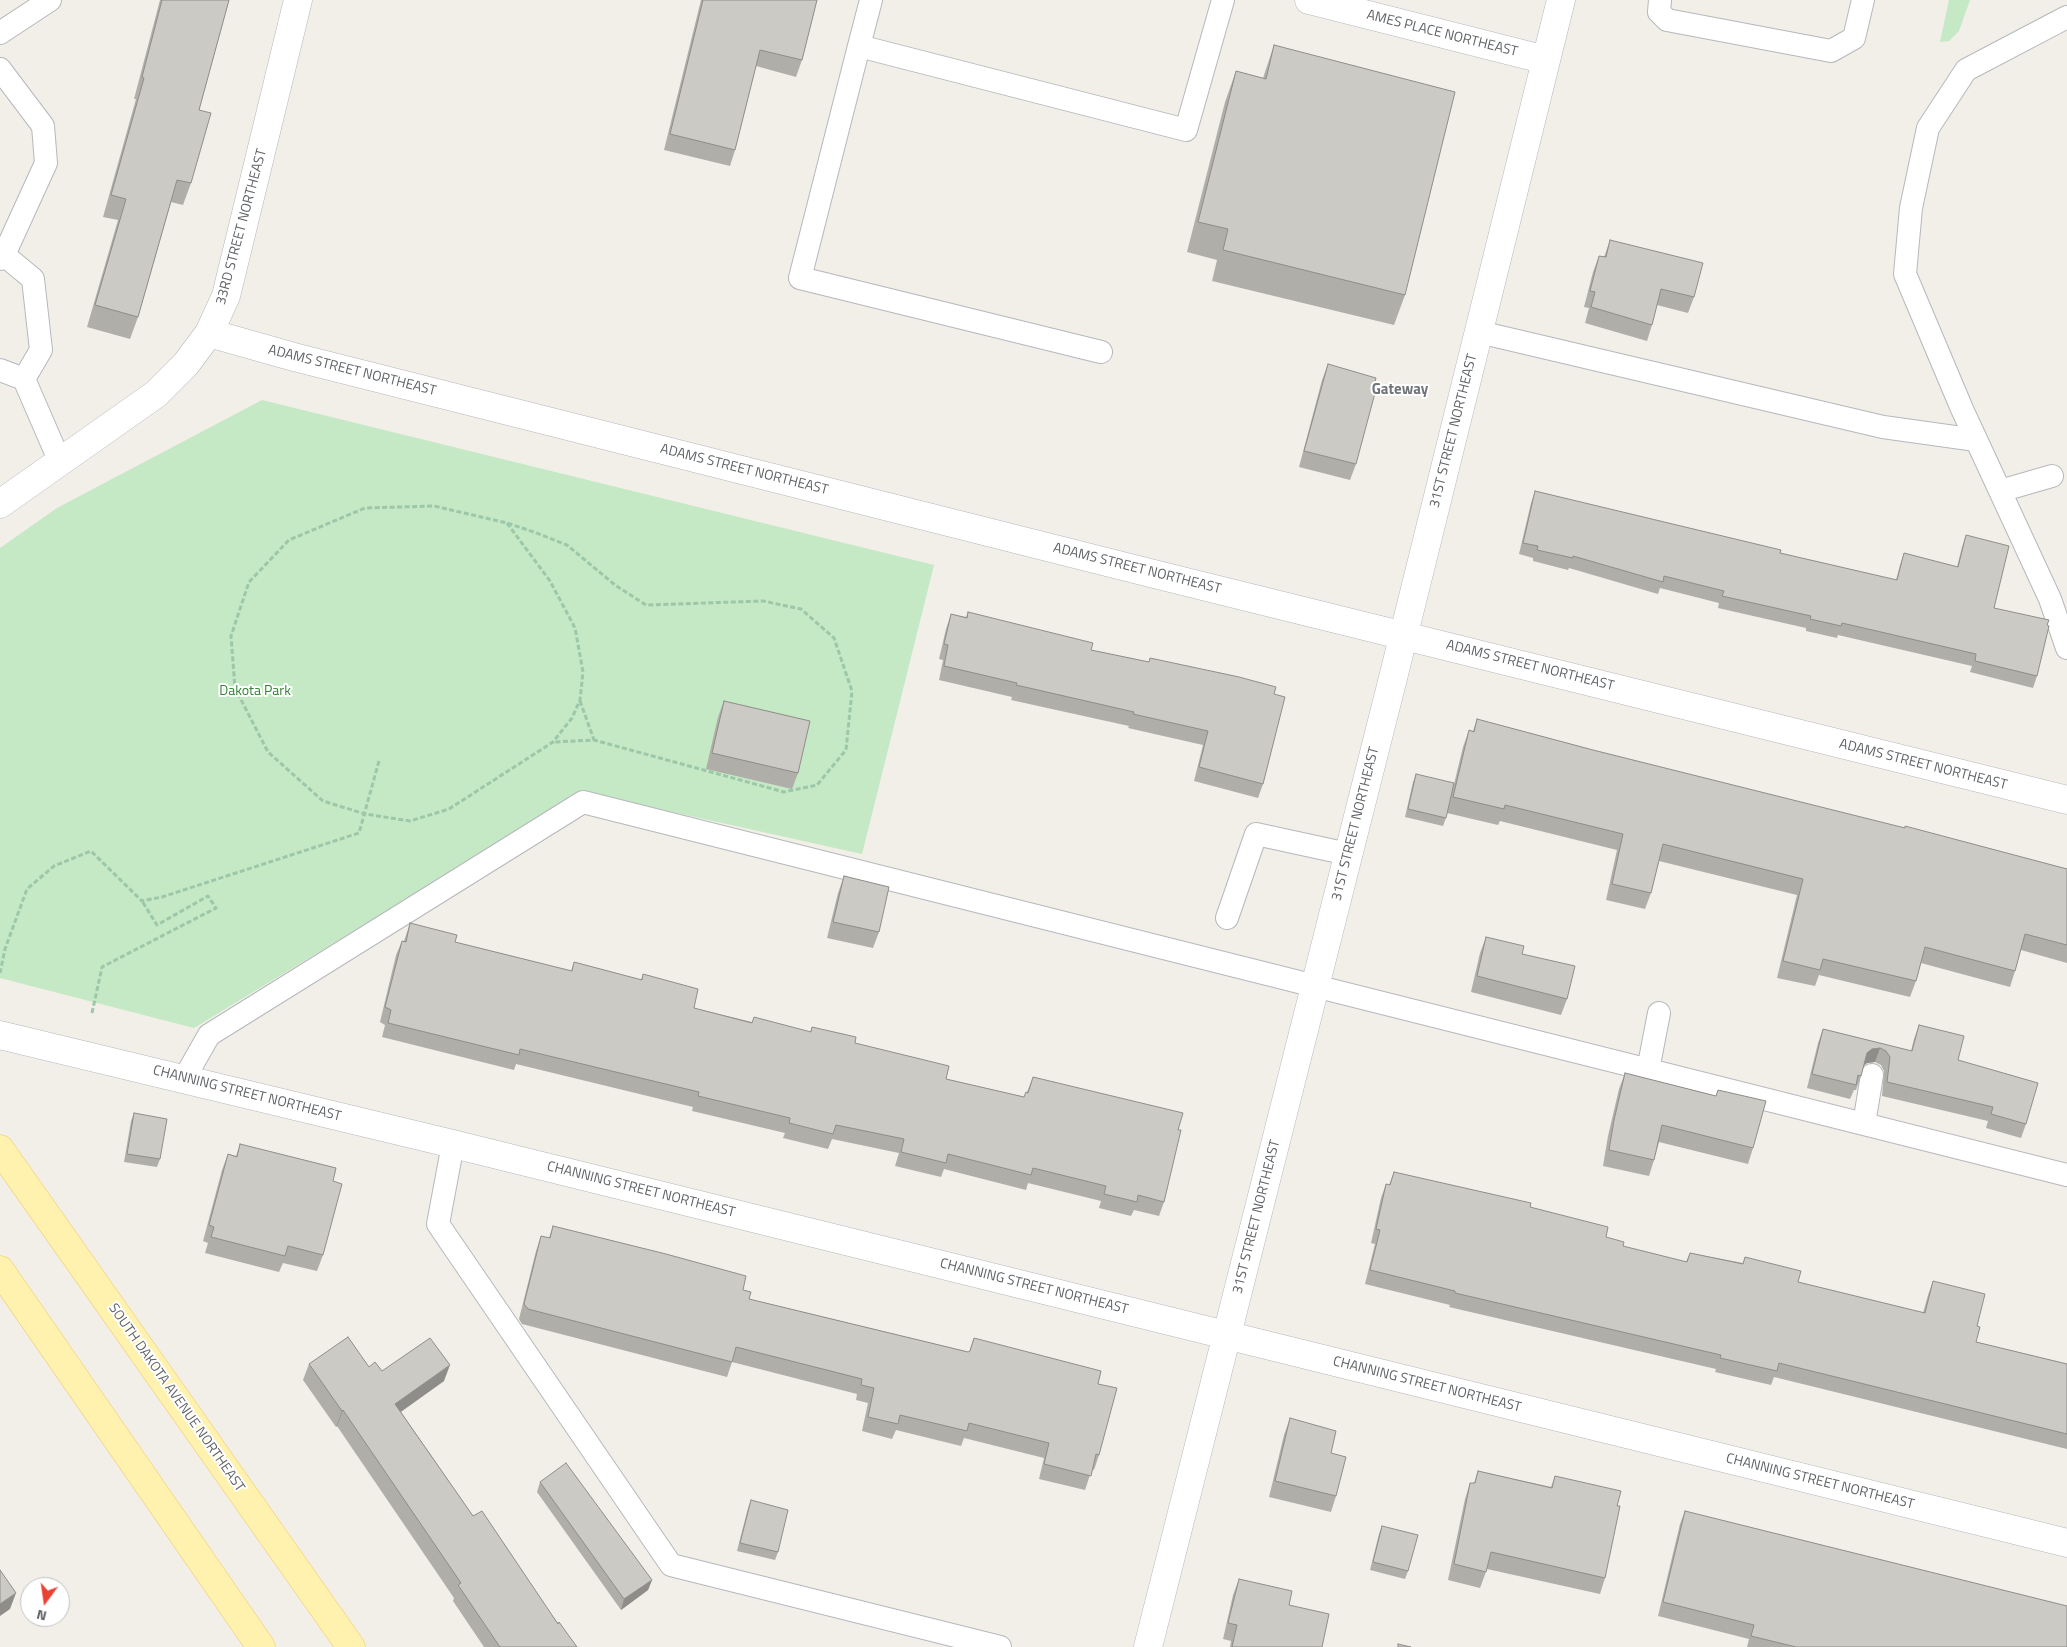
<!DOCTYPE html>
<html>
<head>
<meta charset="utf-8">
<style>
	body { margin:0 }
	#map { position:relative; width:2067px; height:1647px; overflow:hidden; background:#f1efe8; font-family:"Titillium Web",sans-serif }
	canvas { display:block }
	.north { position:absolute; left:20px; top:1577px; width:50px; height:50px; box-sizing:border-box; background:#fff; border:1px solid #bfc1c3; border-radius:50%; rotate:194deg; font-size:14px; font-weight:700; line-height:20px; text-align:center; color:#5f6368 }
	.north::after { content:''; display:block; margin:auto; width:18px; height:22px; background:#ea4335; clip-path:polygon(50% 0,100% 100%,50% 72%,0 100%) }
</style>
</head>
<body>
<div id="map">
<canvas width="2067" height="1647"></canvas>
<div class="north">N</div>
</div>
<script>
const g = document.querySelector('canvas').getContext('2d');
g.lineJoin = 'round';
function fill(path, color) { g.fillStyle = color; g.fill(path, 'evenodd'); }
const poly = rows => new Path2D(rows.map(r => 'M' + r).join(''));
function stroke(path, color, width, dash) { g.strokeStyle = color; g.lineWidth = width; g.lineCap = dash ? 'butt' : 'round'; g.setLineDash(dash || []); g.stroke(path); }
function label(font, color, halo, rows, align = 'center') {
  g.font = font + ' "Titillium Web",sans-serif'; g.lineWidth = 4; g.setLineDash([]); g.textBaseline = 'middle'; g.strokeStyle = halo; g.fillStyle = color; for (const [text, x, y, turn = 0] of rows) {
    g.save(); g.translate(x, y); g.rotate((+turn || 0) * Math.PI / 180); g.textAlign = isNaN(turn) ? turn : align; if (halo) g.strokeText(text, 0, 0); g.fillText(text, 0, 0); g.restore();
  }
}
fill(poly([
	[1949,0,1970,0,1959,31,1949,41,1940,42],
	[262,400,934,565,862,854,582,792,194,1028,0,978,0,548,57,508]
]), '#c5e8c5');
const service = poly([
	[871,0,859,46,1186,130,1223,0],
	[1660,0,1659,12,1667,20,1831,51,1854,38,1863,0],
	[2067,17,1966,70,1928,128,1911,208,1905,274,1962,409,2050,599,2067,648],
	[0,33,50,0],
	[859,46,800,278,1101,352],
	[0,69,43,126,46,163,4,255,0,251],
	[0,259,4,255,33,279,41,350,24,379],
	[1479,332,1883,427,1976,440],
	[0,370,24,379,60,462],
	[2000,491,2052,476],
	[1227,918,1256,834,1348,854],
	[1648,1070,1659,1013],
	[184,1079,209,1035,583,802,2067,1175],
	[1864,1124,1872,1075],
	[453,1144,438,1224,671,1565,1000,1647]
]);
const minor = poly([
	[1309,0,1546,60],
	[209,333,294,357,1158,575,2067,800],
	[0,504,156,394,186,364,209,333,226,296,298,0],
	[0,1035,453,1144,2067,1543],
	[1148,1647,1392,682,1561,0]
]);
const primary = poly([
	[0,1149,351,1647],
	[0,1270,261,1647]
]);
stroke(service, '#b5b8bc', 24);
stroke(minor, '#b5b8bc', 29);
stroke(primary, '#f2c960', 29);
stroke(poly([
	[507,523,550,581,575,628,583,672,580,700,572,718,553,742,449,809,410,821,365,814,323,801,268,752,235,688,231,636,249,582,289,540,365,508,434,506,507,523,534,532,567,545,615,585,646,605,763,601,801,609,834,638,852,691,846,750,817,785,784,792,594,740,553,742],
	[580,701,594,740],
	[0,973,5,949,27,889,54,866,91,851,142,901,162,897,359,833,379,761],
	[92,1013,102,967,216,908,208,896,157,925,142,901]
]), '#9cc7a9', 3, [5, 2.5]);
stroke(service, '#fff', 22);
stroke(minor, '#fff', 28);
stroke(primary, '#fff2af', 28);
fill(poly([
	[160,0,229,0,199,110,191,183,183,205,171,202,138,317,130,339,87,327,118,220,103,217,136,99,134,99],
	[701,0,817,0,802,60,796,77,756,66,735,150,730,166,664,150],
	[1274,45,1405,295,1394,325,1212,281,1217,260,1187,252,1225,102,1236,71,1263,78],
	[1610,240,1694,297,1688,313,1657,305,1652,325,1647,341,1585,323,1589,308,1584,307,1593,272,1599,256,1604,257],
	[1328,364,1356,464,1350,480,1299,467,1322,380],
	[1535,491,1780,553,1896,580,1900,565,1904,553,1957,567,1962,547,1966,535,1994,608,2037,676,2033,688,1970,672,1972,666,1838,635,1837,638,1806,631,1806,628,1718,608,1719,603,1660,588,1658,594,1569,568,1568,570,1533,561,1533,558,1519,554,1531,503],
	[968,612,1091,650,1149,662,1150,658,1274,694,1263,784,1258,798,1194,781,1203,745,1128,728,1129,726,1011,700,1012,697,939,680,943,660,939,659,946,629,951,614,966,617],
	[724,701,798,773,792,789,706,769,718,717],
	[1477,719,1593,750,2067,869,2067,963,2021,950,2015,971,2010,987,1921,963,1916,981,1910,997,1819,975,1815,986,1777,978,1797,895,1659,861,1651,893,1645,909,1606,900,1617,850,1500,821,1498,825,1447,813,1463,747,1469,730,1473,731],
	[1416,774,1446,818,1443,826,1405,817,1413,782],
	[844,876,879,932,873,948,827,938,838,893],
	[410,923,455,942,571,971,574,962,641,980,643,974,694,1008,752,1022,810,1032,812,1027,855,1043,946,1079,1024,1097,1026,1092,1027,1092,1033,1077,1178,1130,1164,1202,1159,1216,1134,1210,1131,1216,1099,1208,1101,1201,1028,1183,1026,1190,944,1169,941,1177,895,1166,899,1153,832,1139,828,1149,783,1138,785,1133,692,1111,693,1107,516,1064,514,1070,382,1037,385,1025,380,1022,396,955,402,941,404,941],
	[1486,937,1522,954,1567,999,1561,1015,1471,992,1480,953],
	[1919,1025,1958,1060,2026,1124,2021,1138,1986,1128,1988,1121,1882,1096,1884,1071,1881,1065,1875,1062,1867,1063,1864,1065,1861,1076,1856,1090,1854,1090,1850,1099,1807,1088,1818,1043,1823,1029,1911,1051,1914,1039],
	[1625,1073,1716,1096,1718,1090,1753,1148,1748,1164,1659,1142,1654,1160,1649,1176,1603,1166,1608,1136,1619,1089],
	[134,1113,160,1159,157,1167,124,1162,131,1121],
	[240,1144,333,1181,323,1255,317,1271,283,1263,279,1272,205,1253,208,1243,203,1241,222,1170,228,1154,236,1156],
	[1394,1172,1530,1207,1606,1237,1623,1246,1686,1262,1690,1253,1743,1263,1745,1257,1798,1282,1923,1313,1928,1295,1933,1281,1977,1326,1976,1342,2067,1364,2067,1449,1774,1377,1771,1385,1715,1372,1716,1369,1449,1307,1450,1305,1365,1284,1375,1244,1371,1243,1381,1198,1386,1184,1389,1185],
	[553,1226,743,1290,749,1299,969,1352,974,1338,1098,1384,1099,1455,1094,1470,1092,1469,1085,1490,1039,1479,1044,1458,964,1438,961,1446,896,1430,892,1439,862,1431,868,1403,856,1400,857,1394,732,1362,727,1377,522,1324,519,1319,536,1251,541,1236,549,1238],
	[309,1364,369,1367,382,1371,444,1381,401,1412,473,1516,577,1647,484,1647,453,1601,454,1598,337,1426,336,1427,303,1380],
	[1290,1418,1331,1453,1336,1496,1331,1512,1269,1497,1284,1435],
	[1478,1471,1551,1487,1555,1476,1617,1506,1605,1578,1600,1594,1487,1569,1480,1588,1448,1580,1465,1499,1470,1483,1474,1483],
	[540,1482,652,1580,648,1590,621,1610,537,1492],
	[751,1500,778,1552,775,1560,737,1551,748,1508],
	[1685,1511,2067,1647,1747,1647,1749,1639,1658,1616,1680,1524],
	[1382,1526,1408,1571,1405,1579,1370,1570,1379,1534],
	[1239,1579,1289,1605,1322,1647,1230,1647,1231,1641,1223,1639,1233,1595]
]), '#afaea9');
fill(poly([
	[1880,1048,1875,1062,1867,1063,1862,1067,1867,1053,1872,1049],
	[450,1365,444,1381,389,1420,395,1404],
	[343,1410,337,1426,336,1427,342,1411],
	[652,1580,648,1590,621,1610,624,1599],
	[16,1593,10,1609,0,1616,0,1604]
]), '#8f8d8a');
const building = poly([
	[162,0,229,0,199,110,211,113,191,183,177,180,138,317,95,305,126,199,111,195,144,78,142,77,162,0],
	[703,0,817,0,802,60,760,50,735,150,670,134,703,0],
	[1274,45,1455,92,1405,295,1223,250,1228,229,1198,222,1236,71,1266,79,1274,45],
	[1610,240,1703,263,1694,297,1661,289,1652,325,1591,307,1595,292,1590,291,1599,256,1606,257,1610,240],
	[1328,364,1376,378,1372,393,1375,393,1356,464,1304,451,1328,364],
	[1535,491,1781,550,1780,553,1897,580,1904,553,1958,567,1966,535,2009,546,1994,608,2049,620,2047,625,2049,626,2037,676,1975,661,1976,654,1842,623,1841,626,1810,619,1811,616,1722,596,1724,591,1664,576,1663,582,1573,556,1573,558,1537,550,1538,546,1523,543,1535,491],
	[968,612,1093,643,1091,650,1149,662,1150,658,1239,677,1276,687,1274,694,1285,697,1263,784,1199,767,1208,731,1133,714,1134,712,1016,685,1017,683,944,666,948,645,944,644,951,614,967,618,968,612],
	[724,701,810,721,798,773,712,753,724,701],
	[1477,719,1593,750,1905,828,1905,826,2067,869,2067,945,2025,934,2015,971,1925,947,1916,981,1823,959,1820,970,1783,961,1803,879,1663,844,1651,893,1612,884,1623,834,1505,805,1504,809,1453,797,1469,730,1474,732,1477,719],
	[1416,774,1454,783,1446,818,1408,809,1416,774],
	[844,876,889,887,879,932,833,922,844,876],
	[410,923,457,935,455,942,572,971,574,962,642,980,643,974,698,989,694,1008,752,1023,754,1017,811,1032,812,1027,856,1037,855,1043,949,1066,946,1079,1024,1097,1026,1092,1028,1093,1033,1077,1183,1113,1178,1130,1181,1130,1164,1202,1138,1195,1137,1202,1104,1194,1106,1186,1033,1168,1031,1175,948,1154,946,1163,901,1152,904,1139,836,1125,833,1134,789,1123,790,1118,698,1096,699,1092,520,1049,519,1055,388,1023,391,1010,385,1007,402,941,406,942,410,923],
	[1486,937,1524,946,1522,954,1575,966,1567,999,1477,976,1486,937],
	[1919,1025,1964,1036,1958,1060,2038,1083,2026,1124,1991,1114,1993,1107,1887,1082,1890,1057,1886,1051,1880,1048,1872,1049,1867,1053,1861,1076,1858,1075,1856,1085,1812,1074,1823,1029,1912,1051,1919,1025],
	[1625,1073,1716,1096,1718,1090,1766,1101,1753,1148,1662,1125,1654,1160,1609,1150,1614,1120,1625,1073],
	[134,1113,167,1119,160,1159,127,1154,134,1113],
	[240,1144,336,1168,333,1181,342,1184,323,1255,288,1246,285,1256,211,1237,214,1227,209,1225,228,1154,237,1157,240,1144],
	[1394,1172,1531,1203,1530,1207,1608,1227,1606,1237,1624,1242,1623,1246,1687,1262,1690,1253,1743,1264,1745,1257,1801,1271,1798,1282,1925,1313,1933,1281,1985,1294,1977,1326,1980,1327,1976,1342,2067,1364,2067,1434,1779,1363,1777,1371,1720,1358,1721,1355,1455,1293,1455,1291,1370,1270,1380,1230,1376,1229,1386,1184,1390,1185,1394,1172],
	[553,1226,666,1254,746,1276,743,1290,751,1292,749,1299,968,1352,970,1351,974,1338,1101,1371,1098,1384,1117,1388,1099,1455,1096,1454,1091,1476,1044,1464,1049,1443,969,1423,967,1431,900,1415,898,1424,868,1417,874,1388,861,1385,862,1379,736,1347,732,1362,528,1309,524,1304,541,1236,550,1238,553,1226],
	[348,1337,369,1367,375,1362,382,1371,430,1338,450,1365,395,1404,473,1516,482,1511,558,1624,559,1622,577,1647,500,1647,458,1585,461,1583,343,1410,342,1411,309,1364,348,1337],
	[1290,1418,1336,1431,1331,1453,1346,1457,1336,1496,1275,1481,1290,1418],
	[566,1463,652,1580,624,1599,540,1482,566,1463],
	[1478,1471,1552,1488,1555,1476,1621,1491,1617,1506,1620,1506,1605,1578,1491,1552,1486,1572,1454,1564,1470,1483,1475,1483,1478,1471],
	[751,1500,788,1510,778,1552,740,1543,751,1500],
	[1685,1511,2067,1606,2067,1647,1796,1647,1751,1636,1754,1625,1663,1602,1685,1511],
	[1382,1526,1418,1535,1408,1571,1373,1562,1382,1526],
	[0,1570,16,1593,0,1604,0,1570],
	[1239,1579,1292,1591,1289,1605,1329,1614,1322,1647,1232,1647,1237,1625,1228,1623,1239,1579],
	[1398,1644,1411,1647,1398,1647,1398,1644]
]);
fill(building, '#cccac5');
stroke(building, '#8f8d8a', 1);
label('14px', '#5f6368', '#fff', [
	["AMES PLACE NORTHEAST",1442,34,14],
	["33RD STREET NORTHEAST",242,227,-75],
	["ADAMS STREET NORTHEAST",352,371,14],
	["31ST STREET NORTHEAST",1454,431,-76],
	["ADAMS STREET NORTHEAST",744,470,14],
	["ADAMS STREET NORTHEAST",1137,569,14],
	["ADAMS STREET NORTHEAST",1530,666,14],
	["ADAMS STREET NORTHEAST",1923,765,14],
	["31ST STREET NORTHEAST",1356,824,-76],
	["CHANNING STREET NORTHEAST",247,1094,14],
	["CHANNING STREET NORTHEAST",641,1190,14],
	["31ST STREET NORTHEAST",1257,1217,-76],
	["CHANNING STREET NORTHEAST",1034,1287,14],
	["CHANNING STREET NORTHEAST",1427,1385,14],
	["SOUTH DAKOTA AVENUE NORTHEAST",176,1398,55],
	["CHANNING STREET NORTHEAST",1820,1482,14]
]);
label('14px', '#348238', '#fff', [
	["Dakota Park",255,692]
]);
label('bold 15px', '#70757a', '#fff', [
	["Gateway",1400,390]
]);
</script>
</body>
</html>
